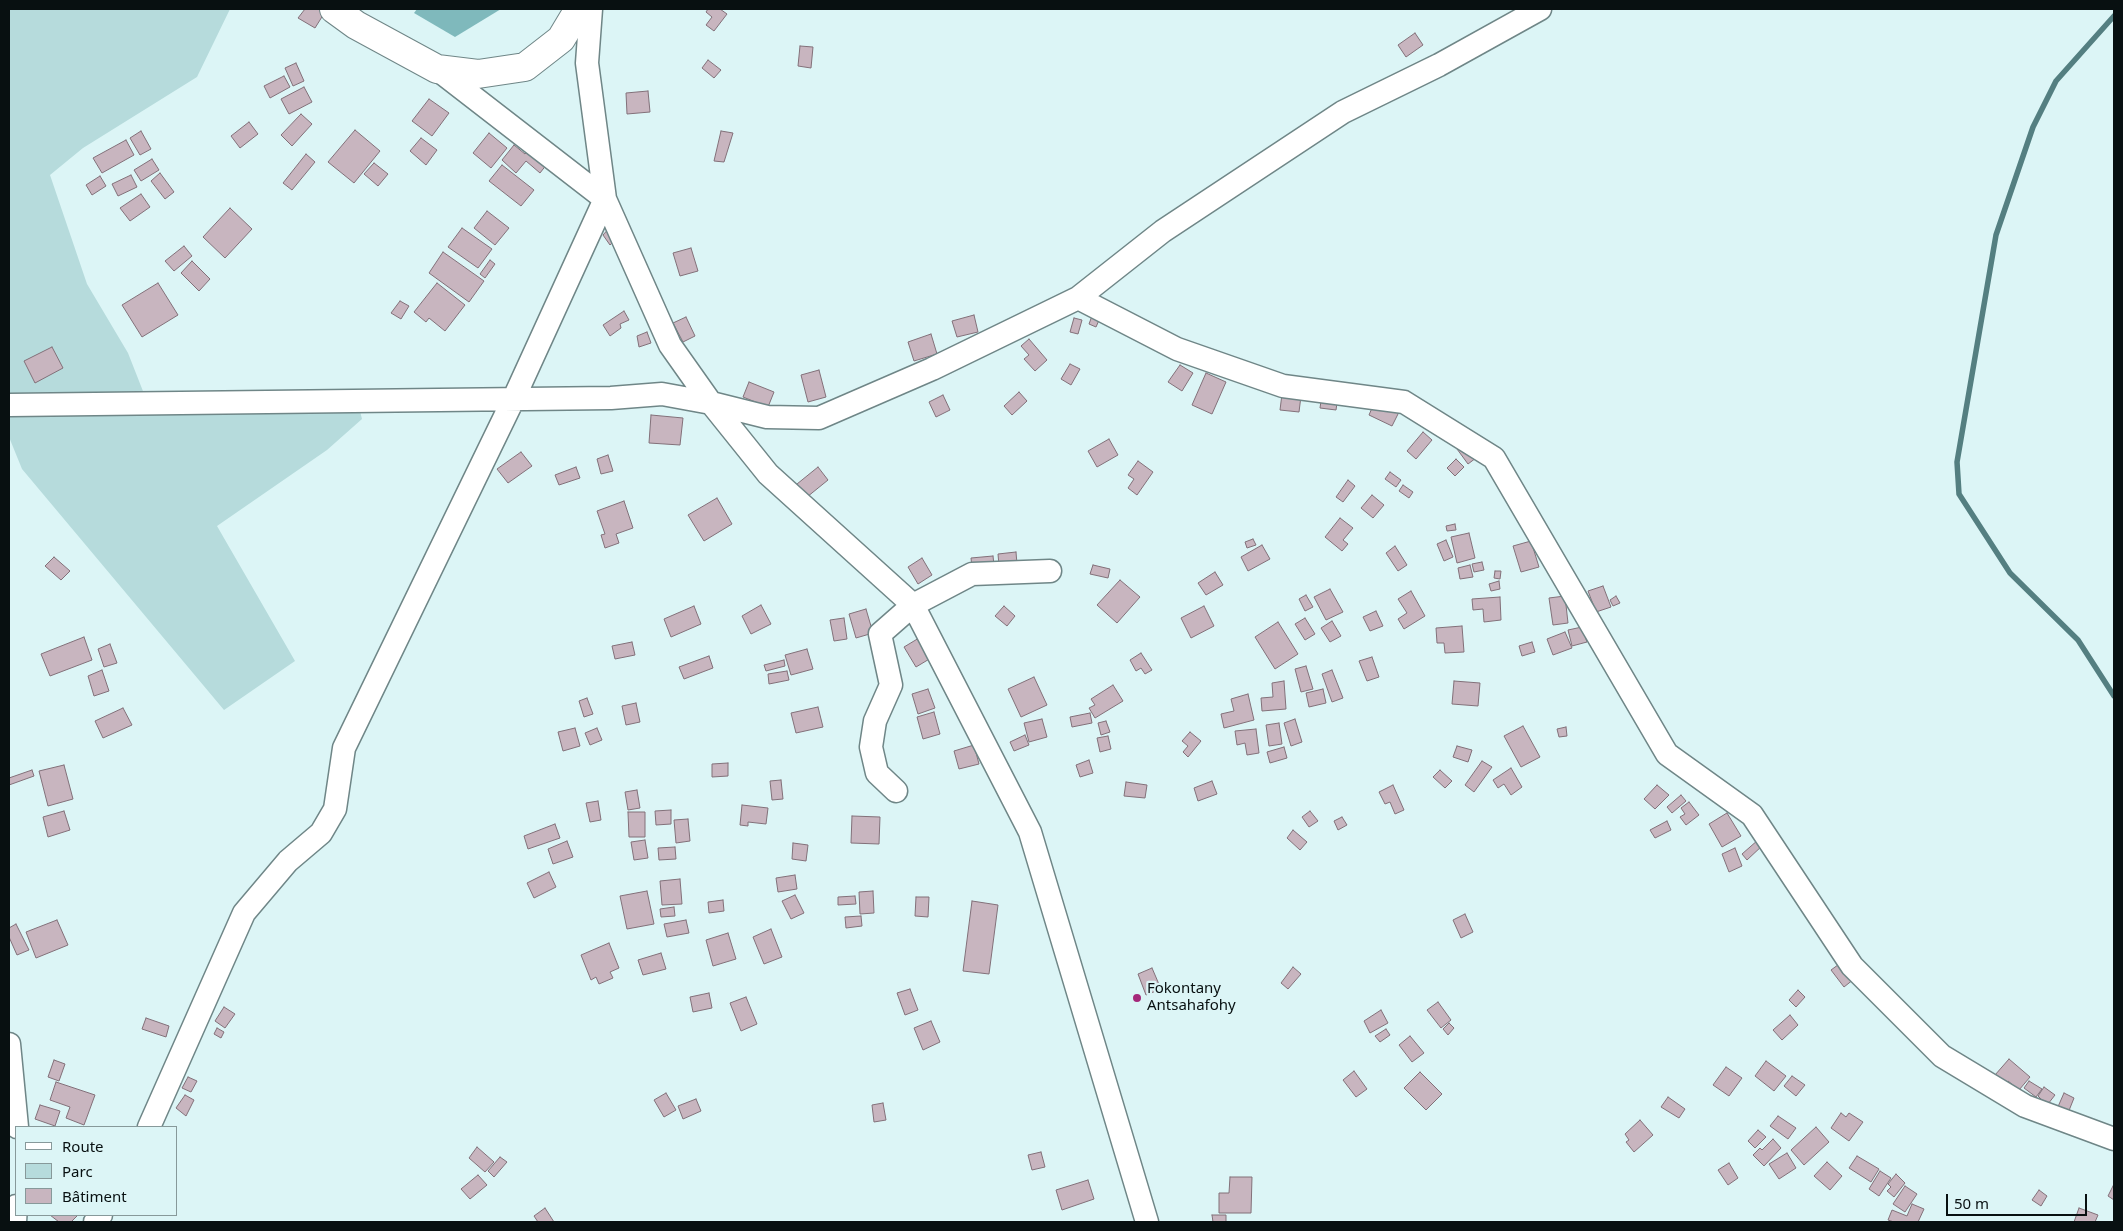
<!DOCTYPE html>
<html>
<head>
<meta charset="utf-8">
<style>
	body { margin:0 }
	#map { position:relative; width:2123px; height:1231px; overflow:hidden; background:#dcf5f6; font-family:"Noto Sans",sans-serif }
	canvas { display:block }
	.frame { position:absolute; inset:0; border:10px solid #081011; pointer-events:none }
	.legend { position:absolute; left:15px; top:1126px; width:162px; height:90px; box-sizing:border-box; background:#dcf5f6; border:1px solid #87999a; margin:0; padding:6px 9px; list-style:none; font-size:15px; color:#081011 }
	.legend li { display:flex; align-items:center; gap:10px; height:25px }
	.legend b { width:25px; border:1px solid #87999a }
	.scale { position:absolute; left:1946px; top:1194px; width:141px; height:22px; box-sizing:border-box; border:2px solid #081011; border-top:0; padding-left:6px; font-size:15px; line-height:18px; white-space:nowrap; color:#081011; -webkit-text-stroke:4px #dcf5f6; paint-order:stroke }
</style>
</head>
<body>
<div id="map">
<canvas width="2123" height="1231"></canvas>
<div class="frame"></div>
<ul class="legend">
<li><b style="height:6px;background:#fff"></b>Route</li>
<li><b style="height:14px;background:#b6dbdc"></b>Parc</li>
<li><b style="height:14px;background:#c8b5bf"></b>Bâtiment</li>
</ul>
<div class="scale">50 m</div>
</div>
<script>
const g = document.querySelector('canvas').getContext('2d');
g.lineJoin = 'round';
function fill(path, color) { g.fillStyle = color; g.fill(path, 'evenodd'); }
const poly = rows => new Path2D(rows.map(r => 'M' + r).join(''));
function stroke(path, color, width, dash) { g.strokeStyle = color; g.lineWidth = width; g.lineCap = dash ? 'butt' : 'round'; g.setLineDash(dash || []); g.stroke(path); }
function label(font, color, halo, rows, align = 'center') {
  g.font = font + ' "Noto Sans",sans-serif'; g.lineWidth = 4.5; g.setLineDash([]); g.textBaseline = 'middle'; g.strokeStyle = halo; g.fillStyle = color; for (const [text, x, y, turn = 0] of rows) {
    g.save(); g.translate(x, y); g.rotate((+turn || 0) * Math.PI / 180); g.textAlign = isNaN(turn) ? turn : align; if (halo) g.strokeText(text, 0, 0); g.fillText(text, 0, 0); g.restore();
  }
}
fill(poly([
	[9,9,230,9,197,77,83,148,50,175,87,284,128,353,150,409,359,407,362,419,327,450,217,526,295,661,224,710,22,469,9,437]
]), '#b6dbdc');
fill(poly([
	[417,9,501,9,455,37,414,13]
]), '#7fb9bc');
stroke(poly([
	[2114,16,2056,81,2033,127,1996,235,1957,462,1959,494,2010,573,2078,640,2114,696]
]), '#547f81', 5.5);
const building = poly([
	[305,9,320,9,325,12,315,28,298,18,305,9],
	[708,9,720,9,727,14,714,31,706,25,712,17,706,12,708,9],
	[1415,33,1423,45,1406,57,1398,45,1415,33],
	[800,46,813,47,811,68,798,66,800,46],
	[708,60,721,70,714,78,702,68,708,60],
	[296,63,304,81,293,86,285,68,296,63],
	[284,76,290,87,270,98,264,86,284,76],
	[304,87,312,102,289,114,281,99,304,87],
	[648,91,650,112,627,114,626,93,648,91],
	[429,99,449,113,432,136,412,121,429,99],
	[301,114,312,124,292,146,281,135,301,114],
	[249,122,258,134,240,148,231,136,249,122],
	[355,130,380,151,354,183,328,162,355,130],
	[141,131,151,149,140,155,130,138,141,131],
	[721,131,733,133,724,162,714,161,721,131],
	[489,133,507,148,491,168,473,153,489,133],
	[421,138,437,150,426,165,410,151,421,138],
	[126,140,134,155,102,173,93,158,126,140],
	[514,145,525,154,529,149,547,164,540,173,526,161,516,173,502,160,514,145],
	[306,154,315,162,292,190,283,183,306,154],
	[152,159,159,170,141,181,134,170,152,159],
	[374,163,388,174,378,186,364,174,374,163],
	[502,165,534,190,521,206,489,181,502,165],
	[160,173,174,192,165,199,151,181,160,173],
	[131,175,137,187,118,196,112,184,131,175],
	[100,176,106,186,92,195,86,185,100,176],
	[141,194,150,207,130,221,120,208,141,194],
	[230,208,252,229,225,258,203,237,230,208],
	[487,211,509,228,495,245,474,228,487,211],
	[610,227,618,237,610,245,603,235,610,227],
	[462,228,492,249,478,268,448,247,462,228],
	[184,246,192,256,174,271,165,261,184,246],
	[691,248,698,271,680,276,673,253,691,248],
	[443,252,484,281,469,302,429,273,443,252],
	[490,260,495,264,485,278,480,274,490,260],
	[192,261,210,279,199,291,181,273,192,261],
	[158,283,178,315,142,337,122,305,158,283],
	[437,283,465,305,445,331,429,318,426,322,414,312,437,283],
	[400,301,409,306,401,319,391,313,400,301],
	[624,311,629,320,620,324,621,328,610,336,603,325,624,311],
	[974,315,978,332,957,337,952,321,974,315],
	[1092,316,1100,318,1096,327,1089,324,1092,316],
	[686,317,695,336,683,342,673,323,686,317],
	[1074,318,1082,320,1078,334,1070,332,1074,318],
	[647,332,651,343,639,347,637,336,647,332],
	[931,334,937,354,914,361,908,342,931,334],
	[1029,339,1047,360,1035,371,1024,359,1029,355,1021,346,1029,339],
	[52,347,63,368,35,383,24,361,52,347],
	[1070,364,1080,369,1071,385,1061,379,1070,364],
	[1180,365,1193,373,1182,391,1168,382,1180,365],
	[819,370,826,397,808,402,801,375,819,370],
	[1206,373,1226,382,1212,414,1192,405,1206,373],
	[749,382,774,392,768,407,743,397,749,382],
	[1019,392,1027,401,1012,415,1004,406,1019,392],
	[1282,394,1301,396,1299,412,1280,410,1282,394],
	[943,395,950,410,936,417,929,402,943,395],
	[1321,401,1337,403,1336,410,1320,408,1321,401],
	[1375,401,1399,412,1392,426,1369,415,1375,401],
	[651,415,683,418,680,445,649,443,651,415],
	[1423,432,1432,440,1416,459,1407,451,1423,432],
	[1109,439,1118,455,1097,467,1088,451,1109,439],
	[1465,442,1476,458,1468,464,1457,449,1465,442],
	[521,452,532,466,508,483,497,469,521,452],
	[608,455,613,471,601,474,597,459,608,455],
	[1456,459,1464,467,1455,476,1447,468,1456,459],
	[1138,461,1153,472,1137,495,1128,488,1134,479,1128,475,1138,461],
	[576,467,580,478,559,485,555,475,576,467],
	[818,467,828,480,807,497,797,484,818,467],
	[1390,472,1401,480,1396,487,1385,479,1390,472],
	[1348,480,1355,486,1343,502,1336,497,1348,480],
	[1403,485,1413,492,1409,498,1399,491,1403,485],
	[1372,495,1384,505,1373,518,1361,508,1372,495],
	[717,498,732,524,704,541,688,515,717,498],
	[624,501,633,528,616,534,619,543,605,548,601,535,605,534,597,511,624,501],
	[1340,518,1353,528,1343,540,1348,544,1342,551,1325,537,1340,518],
	[1455,524,1456,530,1447,531,1446,526,1455,524],
	[1469,533,1475,558,1457,563,1451,537,1469,533],
	[1253,539,1256,545,1247,548,1245,542,1253,539],
	[1446,540,1453,557,1444,561,1437,544,1446,540],
	[1531,541,1539,567,1521,572,1513,546,1531,541],
	[1262,545,1270,559,1248,571,1241,557,1262,545],
	[1395,546,1407,565,1398,571,1386,553,1395,546],
	[1016,552,1017,564,999,566,998,554,1016,552],
	[993,556,994,565,972,568,971,558,993,556],
	[54,557,70,571,61,580,45,566,54,557],
	[922,558,932,575,918,584,908,567,922,558],
	[1482,562,1484,570,1474,572,1472,564,1482,562],
	[1093,565,1110,569,1108,578,1090,574,1093,565],
	[1470,565,1473,577,1460,579,1458,568,1470,565],
	[1495,571,1501,571,1500,579,1494,578,1495,571],
	[1215,572,1223,585,1206,595,1198,583,1215,572],
	[1120,580,1140,597,1117,623,1097,605,1120,580],
	[1499,581,1500,589,1491,591,1489,584,1499,581],
	[1603,586,1611,607,1596,612,1588,591,1603,586],
	[1330,589,1343,612,1326,620,1314,597,1330,589],
	[1411,591,1425,616,1404,629,1398,619,1407,613,1398,599,1411,591],
	[1306,595,1313,607,1305,611,1299,599,1306,595],
	[1565,596,1568,623,1553,625,1549,598,1565,596],
	[1616,596,1620,603,1613,606,1610,600,1616,596],
	[1500,597,1501,620,1484,622,1483,609,1473,610,1472,599,1500,597],
	[761,605,771,624,751,634,742,616,761,605],
	[694,606,701,624,671,637,664,619,694,606],
	[1004,606,1015,616,1007,626,995,616,1004,606],
	[1204,606,1214,626,1191,638,1181,618,1204,606],
	[866,609,873,633,856,638,849,614,866,609],
	[1376,611,1383,626,1370,631,1363,617,1376,611],
	[844,618,847,639,834,641,830,620,844,618],
	[1305,618,1315,634,1305,640,1295,624,1305,618],
	[1332,621,1341,636,1330,642,1321,628,1332,621],
	[1278,622,1298,654,1275,669,1255,637,1278,622],
	[1462,626,1464,652,1445,653,1444,643,1437,643,1436,628,1462,626],
	[1582,627,1587,642,1572,646,1568,630,1582,627],
	[1565,632,1572,648,1553,655,1547,639,1565,632],
	[84,637,92,660,50,676,41,654,84,637],
	[919,638,931,658,916,667,904,647,919,638],
	[632,642,635,655,615,659,612,646,632,642],
	[1532,642,1535,652,1522,656,1519,646,1532,642],
	[110,644,117,663,104,667,98,649,110,644],
	[807,649,813,669,791,675,785,655,807,649],
	[1141,653,1152,670,1145,674,1141,668,1136,671,1130,660,1141,653],
	[709,656,713,668,684,679,679,667,709,656],
	[1372,657,1379,677,1367,681,1359,661,1372,657],
	[784,660,785,666,766,671,764,665,784,660],
	[1306,666,1313,689,1301,692,1295,669,1306,666],
	[102,670,109,691,94,696,88,676,102,670],
	[1332,670,1343,698,1332,702,1322,674,1332,670],
	[787,671,789,680,769,684,768,674,787,671],
	[1034,677,1047,705,1021,717,1008,689,1034,677],
	[1284,681,1286,709,1262,711,1261,698,1273,697,1272,683,1284,681],
	[1454,681,1480,683,1478,706,1452,704,1454,681],
	[1113,685,1123,701,1095,718,1089,708,1095,705,1091,699,1113,685],
	[928,689,935,708,918,714,912,694,928,689],
	[1323,689,1326,703,1309,707,1306,693,1323,689],
	[1248,694,1254,720,1224,728,1221,714,1234,711,1231,699,1248,694],
	[587,698,593,714,584,717,579,701,587,698],
	[636,703,640,722,626,725,622,706,636,703],
	[818,707,823,727,796,733,791,713,818,707],
	[123,708,132,725,103,738,95,721,123,708],
	[934,712,940,734,923,739,917,717,934,712],
	[1090,713,1092,723,1072,727,1070,717,1090,713],
	[1042,719,1047,737,1029,742,1024,723,1042,719],
	[1295,719,1302,742,1291,746,1284,723,1295,719],
	[1106,721,1110,732,1101,735,1098,723,1106,721],
	[1279,723,1282,744,1269,746,1266,725,1279,723],
	[1523,726,1540,757,1521,767,1504,736,1523,726],
	[1566,727,1567,736,1559,737,1557,729,1566,727],
	[575,728,580,746,563,751,558,732,575,728],
	[597,728,602,740,590,745,585,733,597,728],
	[1256,729,1259,753,1247,755,1245,743,1237,745,1235,731,1256,729],
	[1190,732,1201,741,1188,757,1183,752,1188,746,1182,741,1190,732],
	[1025,735,1029,745,1014,751,1010,742,1025,735],
	[1108,736,1111,749,1100,752,1097,738,1108,736],
	[974,745,979,764,959,769,954,751,974,745],
	[1457,746,1472,750,1468,762,1453,757,1457,746],
	[1284,747,1287,758,1270,763,1267,752,1284,747],
	[1089,760,1093,773,1080,777,1076,765,1089,760],
	[1482,761,1492,767,1474,792,1465,785,1482,761],
	[728,763,728,776,712,777,712,764,728,763],
	[64,765,73,799,48,806,39,771,64,765],
	[1511,768,1522,787,1511,795,1504,784,1498,788,1493,780,1511,768],
	[32,770,34,776,9,785,9,778,32,770],
	[1440,770,1452,781,1445,788,1433,777,1440,770],
	[781,780,783,799,772,800,770,781,781,780],
	[1212,781,1217,794,1198,801,1194,788,1212,781],
	[1126,782,1147,785,1145,798,1124,796,1126,782],
	[1393,785,1404,810,1395,814,1390,802,1385,804,1379,792,1393,785],
	[1657,785,1669,795,1655,809,1644,799,1657,785],
	[637,790,640,808,628,810,625,792,637,790],
	[1681,795,1686,801,1672,813,1667,807,1681,795],
	[598,801,601,820,590,822,586,803,598,801],
	[1689,802,1699,815,1686,825,1680,817,1685,814,1681,808,1689,802],
	[742,805,768,808,766,824,748,822,748,826,740,825,742,805],
	[671,810,671,824,656,825,655,811,671,810],
	[64,811,70,830,48,837,43,817,64,811],
	[1310,811,1318,821,1309,827,1302,817,1310,811],
	[628,812,645,812,645,837,629,837,628,812],
	[1727,813,1741,836,1722,847,1709,824,1727,813],
	[852,816,880,817,879,844,851,843,852,816],
	[1342,817,1347,825,1338,830,1334,821,1342,817],
	[688,819,690,841,676,843,674,820,688,819],
	[1667,821,1671,830,1655,838,1650,830,1667,821],
	[555,824,560,838,528,849,524,836,555,824],
	[1293,830,1307,842,1300,850,1287,838,1293,830],
	[645,840,648,858,634,860,631,842,645,840],
	[1758,840,1763,845,1747,860,1742,854,1758,840],
	[567,841,573,857,553,864,548,849,567,841],
	[793,843,808,845,806,861,792,859,793,843],
	[675,847,676,859,659,860,658,848,675,847],
	[1735,848,1742,866,1729,872,1722,854,1735,848],
	[549,872,556,887,534,898,527,883,549,872],
	[795,875,797,889,778,892,776,878,795,875],
	[680,879,682,904,662,905,660,881,680,879],
	[647,891,654,924,627,929,620,896,647,891],
	[873,891,874,913,860,914,859,892,873,891],
	[795,895,804,913,791,919,782,901,795,895],
	[855,896,856,904,838,905,838,897,855,896],
	[916,897,929,897,928,917,915,916,916,897],
	[723,900,724,911,709,913,708,902,723,900],
	[972,901,998,905,989,974,963,971,972,901],
	[674,907,675,916,661,917,660,909,674,907],
	[1465,914,1473,932,1461,938,1453,920,1465,914],
	[861,916,862,926,846,928,845,917,861,916],
	[57,920,68,945,36,958,26,932,57,920],
	[686,920,689,933,667,937,664,924,686,920],
	[16,924,29,950,17,955,9,937,9,928,16,924],
	[771,929,782,957,764,964,753,937,771,929],
	[728,933,736,959,713,966,706,940,728,933],
	[609,943,619,968,610,972,613,978,599,984,596,977,591,980,581,955,609,943],
	[661,953,666,969,643,975,638,960,661,953],
	[1842,962,1854,979,1844,987,1831,970,1842,962],
	[1293,967,1301,974,1288,989,1281,983,1293,967],
	[1152,968,1161,989,1146,995,1138,974,1152,968],
	[910,989,918,1010,905,1015,897,993,910,989],
	[1798,990,1805,997,1796,1007,1789,1000,1798,990],
	[709,993,712,1008,693,1012,690,997,709,993],
	[746,997,757,1024,741,1031,730,1003,746,997],
	[1438,1002,1451,1020,1441,1028,1427,1010,1438,1002],
	[224,1007,235,1014,225,1028,215,1021,224,1007],
	[1381,1010,1388,1023,1370,1033,1364,1021,1381,1010],
	[1790,1015,1798,1025,1782,1040,1773,1030,1790,1015],
	[146,1018,169,1026,166,1037,142,1029,146,1018],
	[931,1021,940,1042,923,1050,914,1028,931,1021],
	[1449,1023,1454,1028,1448,1035,1443,1029,1449,1023],
	[217,1028,224,1032,221,1038,214,1034,217,1028],
	[1386,1029,1390,1035,1380,1042,1375,1036,1386,1029],
	[1410,1036,1424,1053,1412,1062,1399,1045,1410,1036],
	[2009,1059,2030,1077,2019,1090,2008,1081,2005,1084,1995,1075,2009,1059],
	[54,1060,65,1064,59,1081,48,1077,54,1060],
	[1766,1061,1786,1076,1774,1091,1755,1076,1766,1061],
	[1726,1067,1742,1078,1729,1096,1713,1085,1726,1067],
	[1354,1071,1367,1089,1356,1097,1343,1080,1354,1071],
	[1420,1072,1442,1094,1426,1110,1404,1088,1420,1072],
	[1792,1076,1805,1085,1796,1096,1784,1086,1792,1076],
	[188,1077,197,1081,191,1092,182,1088,188,1077],
	[2029,1081,2042,1089,2036,1097,2024,1088,2029,1081],
	[56,1082,95,1095,84,1125,66,1118,70,1107,50,1100,56,1082],
	[2044,1087,2055,1095,2048,1104,2039,1101,2041,1099,2038,1096,2044,1087],
	[666,1093,676,1110,664,1117,654,1100,666,1093],
	[2064,1093,2074,1098,2068,1113,2057,1109,2064,1093],
	[185,1095,194,1100,186,1116,176,1108,185,1095],
	[1668,1097,1685,1109,1679,1118,1661,1107,1668,1097],
	[696,1099,701,1111,683,1119,678,1106,696,1099],
	[883,1103,886,1120,874,1122,872,1105,883,1103],
	[40,1105,60,1111,55,1126,35,1119,40,1105],
	[1841,1113,1846,1117,1849,1113,1863,1122,1849,1141,1831,1128,1841,1113],
	[1778,1116,1796,1128,1788,1139,1770,1126,1778,1116],
	[1640,1120,1653,1135,1634,1152,1626,1142,1629,1140,1625,1134,1640,1120],
	[1816,1127,1829,1142,1804,1165,1791,1150,1816,1127],
	[1758,1130,1766,1137,1755,1148,1748,1141,1758,1130],
	[1773,1139,1781,1148,1764,1166,1753,1155,1760,1148,1762,1150,1773,1139],
	[477,1147,494,1162,485,1172,469,1158,477,1147],
	[1041,1152,1045,1167,1032,1170,1028,1155,1041,1152],
	[1787,1153,1796,1168,1779,1179,1769,1164,1787,1153],
	[1857,1156,1879,1169,1871,1182,1849,1168,1857,1156],
	[500,1157,507,1162,494,1177,488,1171,500,1157],
	[1827,1162,1842,1176,1830,1190,1814,1176,1827,1162],
	[1729,1163,1738,1178,1728,1185,1718,1170,1729,1163],
	[1880,1171,1891,1178,1879,1196,1869,1189,1880,1171],
	[1896,1174,1905,1183,1894,1197,1887,1191,1891,1187,1888,1184,1896,1174],
	[478,1175,487,1185,470,1199,461,1189,478,1175],
	[1230,1177,1252,1177,1251,1213,1219,1213,1219,1193,1229,1193,1230,1177],
	[1088,1180,1094,1199,1062,1210,1056,1190,1088,1180],
	[2114,1184,2114,1200,2108,1196,2114,1184],
	[1905,1186,1917,1194,1905,1212,1893,1204,1905,1186],
	[2039,1190,2047,1196,2041,1206,2032,1200,2039,1190],
	[1912,1204,1924,1209,1918,1222,1894,1222,1888,1220,1892,1210,1907,1216,1912,1204],
	[545,1208,554,1222,538,1222,534,1216,545,1208],
	[2079,1208,2098,1215,2095,1222,2074,1222,2079,1208],
	[50,1215,78,1215,71,1222,59,1222,50,1215],
	[1212,1215,1226,1215,1226,1222,1213,1222,1212,1215]
]);
fill(building, '#c8b5bf');
stroke(building, '#827079', 1);
const street = poly([
	[591,9,587,63,605,199,670,345,711,403,768,474,913,605,1030,832,1147,1222],
	[1078,298,1177,349,1283,386,1404,402,1494,458,1667,754,1752,815,1852,966,1942,1056,2025,1106,2114,1139],
	[9,405,611,398,662,394,711,403,767,417,819,418,932,369,1078,298,1163,231,1343,112,1439,65,1540,9],
	[896,791,877,773,871,747,875,721,891,685,880,634,913,605,972,574,1050,571],
	[9,1044,17,1127],
	[149,1127,244,913,288,861,321,833,335,809,344,748,514,398,605,199,437,69],
	[15,1222,16,1206],
	[95,1222,101,1215]
]);
const secondary = poly([
	[334,9,356,25,437,69,478,74,525,67,561,39,579,9]
]);
stroke(street, '#6f8687', 25);
stroke(secondary, '#6f8687', 30);
stroke(street, '#fff', 22);
stroke(secondary, '#fff', 28);
for (const [x, y, r, color] of [
	[1137,998,5,"#a5287a"]
]) { const dot = new Path2D(); dot.arc(x, y, r, 0, 2 * Math.PI); g.fillStyle = color; g.fill(dot); stroke(dot, '#dcf5f6', 2); }
label('15px', '#081011', '#dcf5f6', [
	["Fokontany",1147,989],
	["Antsahafohy",1147,1006]
], 'left');
</script>
</body>
</html>
